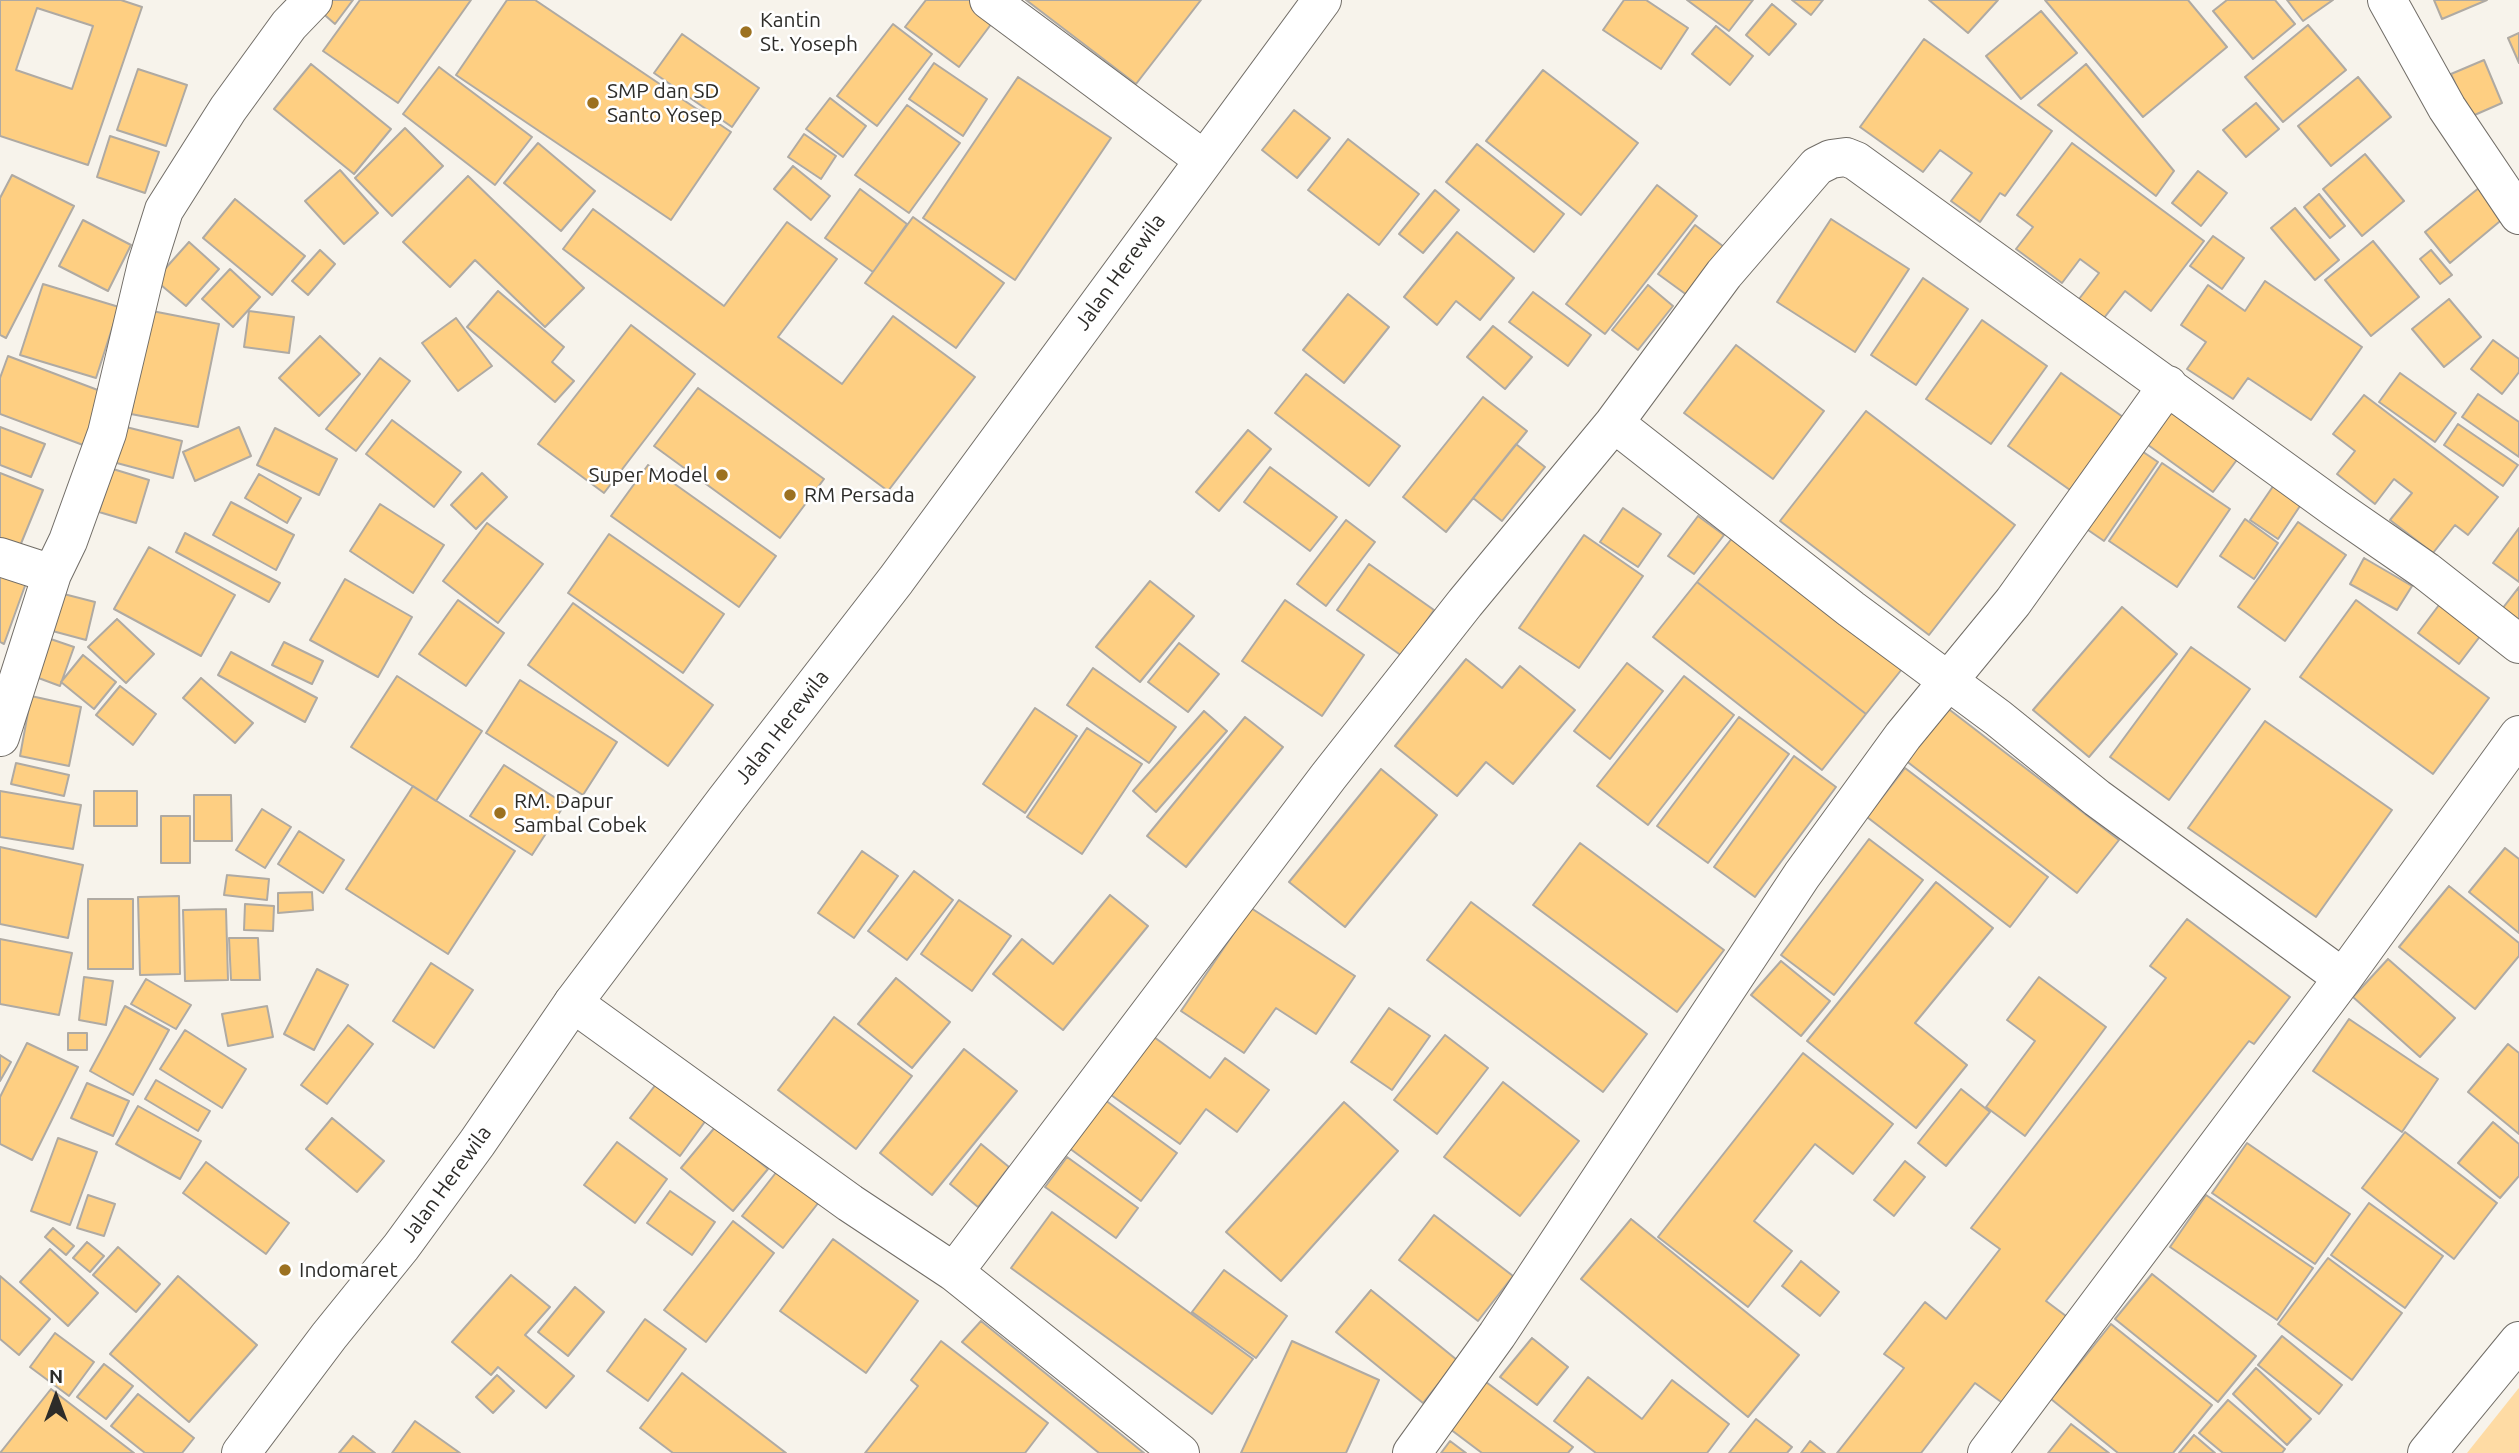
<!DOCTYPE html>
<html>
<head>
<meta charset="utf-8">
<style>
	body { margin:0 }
	#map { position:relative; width:2519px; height:1453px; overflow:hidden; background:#f7f3eb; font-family:Ubuntu,sans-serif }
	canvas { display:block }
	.north { position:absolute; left:21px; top:1362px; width:70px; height:70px; -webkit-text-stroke:5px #fff; paint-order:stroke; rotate:0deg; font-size:19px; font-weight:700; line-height:28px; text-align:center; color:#2d2c29 }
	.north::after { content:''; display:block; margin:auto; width:24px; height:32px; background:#2d2c29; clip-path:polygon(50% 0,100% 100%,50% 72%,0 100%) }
</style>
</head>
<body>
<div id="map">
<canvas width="2519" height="1453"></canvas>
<div class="north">N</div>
</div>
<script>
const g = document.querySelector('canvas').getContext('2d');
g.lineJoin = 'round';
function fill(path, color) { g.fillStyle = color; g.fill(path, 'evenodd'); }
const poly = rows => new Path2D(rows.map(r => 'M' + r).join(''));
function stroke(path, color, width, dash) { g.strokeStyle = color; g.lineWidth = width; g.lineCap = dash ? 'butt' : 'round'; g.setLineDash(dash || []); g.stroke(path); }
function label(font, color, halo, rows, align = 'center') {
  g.font = font + ' Ubuntu,sans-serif'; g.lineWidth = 5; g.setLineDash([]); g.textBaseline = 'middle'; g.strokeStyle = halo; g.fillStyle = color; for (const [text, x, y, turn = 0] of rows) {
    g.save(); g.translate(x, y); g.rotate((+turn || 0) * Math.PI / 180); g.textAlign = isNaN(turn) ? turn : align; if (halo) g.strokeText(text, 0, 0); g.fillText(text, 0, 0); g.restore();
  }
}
fill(poly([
	[2519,1388,2519,1453,2467,1453,2518,1389]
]), '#fedba4');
const building = poly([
	[0,0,121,0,142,7,88,165,0,136,0,0],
	[37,8,93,26,72,89,16,70,37,8],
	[327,0,353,0,335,24,319,10,327,0],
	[360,0,471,0,398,103,323,51,360,0],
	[507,0,535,0,731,132,671,220,456,75,507,0],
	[926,0,969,0,995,19,959,67,905,27,926,0],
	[1026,0,1201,0,1136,84,1026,0],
	[1624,0,1646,0,1688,28,1661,69,1603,30,1624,0],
	[1687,0,1753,0,1729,31,1687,0],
	[1792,0,1823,0,1811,15,1792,0],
	[1929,0,1998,0,1968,33,1929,0],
	[2045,0,2188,0,2227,47,2143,117,2045,0],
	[2227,0,2275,0,2295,24,2253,59,2213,11,2227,0],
	[2287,0,2333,0,2303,21,2287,0],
	[2434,0,2487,0,2442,19,2434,0],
	[1772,4,1796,24,1769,55,1746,35,1772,4],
	[2041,11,2077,53,2021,99,1986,56,2041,11],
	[893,24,932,54,877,126,837,96,893,24],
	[2308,25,2346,70,2283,122,2245,77,2308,25],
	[1716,26,1753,56,1730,85,1692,54,1716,26],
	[2519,33,2519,63,2508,38,2519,33],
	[682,34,759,88,732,127,654,73,682,34],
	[1924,39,2052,131,2005,196,2000,193,1980,222,1951,201,1972,173,1940,150,1923,172,1860,127,1924,39],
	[2484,60,2502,103,2470,117,2451,74,2484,60],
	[934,63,987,99,963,136,909,99,934,63],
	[311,64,391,129,354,174,274,109,311,64],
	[2086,64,2174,171,2156,196,2038,105,2086,64],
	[439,67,532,137,495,185,403,114,439,67],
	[138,69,187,85,166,146,117,130,138,69],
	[1543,70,1638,143,1581,215,1486,141,1543,70],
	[1018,77,1111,138,1015,280,923,218,1018,77],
	[2358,77,2391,117,2331,166,2298,126,2358,77],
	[830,98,866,126,843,157,806,129,830,98],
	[2256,103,2279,129,2246,157,2223,130,2256,103],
	[907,105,960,143,909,213,855,175,907,105],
	[1294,110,1330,138,1297,178,1262,150,1294,110],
	[405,128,443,166,392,216,355,178,405,128],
	[804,134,836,156,821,179,788,157,804,134],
	[110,136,159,152,145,193,97,177,110,136],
	[1348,139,1419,194,1379,245,1308,190,1348,139],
	[538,143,595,191,561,231,504,183,538,143],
	[2072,143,2204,241,2151,311,2125,291,2104,318,2079,299,2099,273,2080,259,2062,283,2016,249,2033,227,2017,215,2072,143],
	[1477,144,1564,214,1534,252,1446,182,1477,144],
	[2365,154,2404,201,2362,236,2323,189,2365,154],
	[793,166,830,196,811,220,774,189,793,166],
	[340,170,378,213,344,244,305,201,340,170],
	[2198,171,2227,193,2201,226,2172,203,2198,171],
	[12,175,74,206,6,338,0,335,0,198,12,175],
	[468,176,584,288,545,327,475,260,450,287,403,242,468,176],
	[1657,185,1697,216,1605,334,1566,304,1657,185],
	[2480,187,2505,217,2450,263,2425,232,2480,187],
	[860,189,907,224,873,272,825,238,860,189],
	[1435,190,1459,210,1423,253,1399,234,1435,190],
	[2319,194,2345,226,2330,238,2304,207,2319,194],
	[235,199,305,256,272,295,203,238,235,199],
	[2295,208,2339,260,2315,280,2271,228,2295,208],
	[593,209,724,306,787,222,837,259,778,337,842,384,893,316,975,377,888,491,563,249,593,209],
	[913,217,1004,283,956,348,865,283,913,217],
	[1831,219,1909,269,1855,352,1777,302,1831,219],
	[83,220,131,245,108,291,59,266,83,220],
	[1695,225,1728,250,1691,298,1658,274,1695,225],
	[1457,232,1514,278,1480,320,1456,301,1437,325,1404,297,1457,232],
	[2213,236,2244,258,2222,289,2190,266,2213,236],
	[2373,241,2419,297,2371,336,2325,280,2373,241],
	[189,242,219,269,186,306,155,280,189,242],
	[320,250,335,264,308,295,292,281,320,250],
	[2431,250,2452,275,2440,284,2420,259,2431,250],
	[230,269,260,297,233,327,202,299,230,269],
	[1923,278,1968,309,1916,385,1871,355,1923,278],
	[2265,281,2362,347,2311,420,2248,378,2233,399,2187,369,2206,342,2181,325,2208,285,2245,311,2265,281],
	[43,284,119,307,96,378,20,355,43,284],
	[1648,285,1673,306,1638,350,1612,330,1648,285],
	[498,291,564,347,552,362,574,381,555,402,467,327,498,291],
	[1533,292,1591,335,1568,366,1509,322,1533,292],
	[1348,294,1389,327,1344,383,1303,350,1348,294],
	[2449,299,2481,337,2444,367,2412,329,2449,299],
	[152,311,219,324,198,427,131,414,152,311],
	[249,311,294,317,289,353,244,347,249,311],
	[456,318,492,366,458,391,422,343,456,318],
	[1982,320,2047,366,1991,444,1926,399,1982,320],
	[631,325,695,374,604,493,538,444,631,325],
	[1493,326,1532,357,1505,389,1467,357,1493,326],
	[320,336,360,374,319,416,279,378,320,336],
	[2493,340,2519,359,2519,372,2502,394,2471,369,2493,340],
	[1736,345,1824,411,1773,479,1684,413,1736,345],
	[8,356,103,392,83,445,0,414,0,378,8,356],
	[380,358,410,381,356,451,326,429,380,358],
	[2061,373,2123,417,2070,490,2008,446,2061,373],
	[2400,373,2456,413,2435,442,2379,402,2400,373],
	[1306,374,1400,446,1369,486,1275,413,1306,374],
	[698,388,824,479,780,538,654,446,698,388],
	[2478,394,2519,422,2519,457,2462,417,2478,394],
	[2364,395,2498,497,2468,535,2455,525,2433,553,2390,520,2412,493,2394,479,2375,504,2337,474,2355,451,2333,434,2364,395],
	[1483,397,1527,431,1446,532,1403,497,1483,397],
	[2163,402,2239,457,2213,492,2137,437,2163,402],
	[1866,411,2015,525,1929,635,1780,521,1866,411],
	[392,420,461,472,434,507,366,454,392,420],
	[2458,424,2518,465,2503,486,2444,445,2458,424],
	[122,426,182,441,173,478,113,462,122,426],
	[0,427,45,444,31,477,0,465,0,427],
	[239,427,251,456,195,481,183,452,239,427],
	[275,428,337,459,319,495,257,465,275,428],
	[1248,430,1271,449,1219,511,1196,492,1248,430],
	[2130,443,2158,462,2104,541,2075,521,2130,443],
	[1516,444,1545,467,1502,521,1473,498,1516,444],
	[2162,463,2230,509,2177,587,2109,541,2162,463],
	[648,465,776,556,739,607,611,516,648,465],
	[1270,467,1337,517,1310,551,1244,502,1270,467],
	[113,469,149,480,136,523,99,512,113,469],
	[0,473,43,490,20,546,0,538,0,473],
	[482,473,507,497,476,529,451,505,482,473],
	[259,474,301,498,287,523,245,498,259,474],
	[2278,479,2306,497,2278,539,2250,520,2278,479],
	[231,502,294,535,276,570,213,535,231,502],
	[380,504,444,545,413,593,350,551,380,504],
	[1623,508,1661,534,1638,567,1600,542,1623,508],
	[1698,516,1724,535,1694,574,1668,556,1698,516],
	[2245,519,2278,543,2254,579,2220,556,2245,519],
	[1346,520,1375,542,1326,606,1297,584,1346,520],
	[2298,522,2346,555,2285,641,2238,607,2298,522],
	[487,523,543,564,498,623,443,581,487,523],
	[2519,528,2519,582,2493,563,2519,528],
	[185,533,280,583,269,602,176,552,185,533],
	[609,534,724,614,683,673,568,593,609,534],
	[1584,535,1643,576,1579,668,1519,628,1584,535],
	[1733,537,1902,669,1866,714,1697,582,1733,537],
	[149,547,235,595,201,656,114,609,149,547],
	[2364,558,2412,586,2397,610,2350,584,2364,558],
	[0,561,30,572,4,644,0,642,0,561],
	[1369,564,1434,610,1402,656,1337,610,1369,564],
	[345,579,412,617,378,677,310,640,345,579],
	[1150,581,1194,616,1140,682,1096,647,1150,581],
	[1697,582,1866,714,1822,770,1653,637,1697,582],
	[2519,587,2519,621,2502,609,2519,587],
	[56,592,95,602,86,640,45,629,56,592],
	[458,600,504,633,466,686,419,654,458,600],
	[1285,600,1364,655,1322,716,1242,661,1285,600],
	[2356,600,2489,698,2433,774,2300,677,2356,600],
	[573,603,713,705,668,766,528,665,573,603],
	[2439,605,2481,635,2459,664,2418,633,2439,605],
	[2122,607,2177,654,2089,757,2033,710,2122,607],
	[117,619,154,654,126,683,88,647,117,619],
	[39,635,74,647,60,686,25,673,39,635],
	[284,642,323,661,312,684,272,665,284,642],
	[1179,643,1219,674,1188,712,1148,682,1179,643],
	[2191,647,2250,689,2169,800,2110,757,2191,647],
	[231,652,317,698,305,722,218,675,231,652],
	[83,655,116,682,94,709,61,682,83,655],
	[1466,659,1502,688,1520,666,1575,710,1513,784,1486,762,1457,796,1395,746,1466,659],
	[1627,663,1663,691,1610,759,1574,731,1627,663],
	[1093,668,1176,727,1149,763,1067,705,1093,668],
	[397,676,482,731,436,801,351,747,397,676],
	[1684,676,1734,715,1648,825,1597,786,1684,676],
	[201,678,253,723,235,743,183,698,201,678],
	[520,680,617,742,583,795,486,733,520,680],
	[120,686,156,714,133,745,96,715,120,686],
	[31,696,81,707,69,766,20,756,31,696],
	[1946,707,2119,840,2077,893,1905,760,1946,707],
	[1035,708,1077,736,1025,813,983,784,1035,708],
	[1204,711,1227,731,1156,812,1133,791,1204,711],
	[1245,717,1283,747,1186,867,1147,836,1245,717],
	[1739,717,1789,754,1708,863,1657,826,1739,717],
	[2265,721,2392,810,2316,917,2188,828,2265,721],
	[1087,728,1142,764,1082,854,1027,817,1087,728],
	[1794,756,1836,787,1755,897,1714,867,1794,756],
	[16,763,69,775,64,796,11,784,16,763],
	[504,765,565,804,532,855,470,816,504,765],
	[1905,768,2048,877,2010,927,1867,817,1905,768],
	[1381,769,1437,815,1345,927,1289,882,1381,769],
	[413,786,515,851,448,954,346,889,413,786],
	[0,791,81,805,73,849,0,837,0,791],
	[94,791,137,791,137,826,94,826,94,791],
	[194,795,231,795,232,841,194,841,194,795],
	[262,809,291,827,265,868,236,850,262,809],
	[161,816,190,816,190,863,161,863,161,816],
	[299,831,344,860,323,893,278,864,299,831],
	[1869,839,1923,880,1834,995,1781,955,1869,839],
	[1580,843,1724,950,1677,1012,1533,905,1580,843],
	[0,847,83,865,68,938,0,924,0,847],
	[2505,848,2519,859,2519,933,2469,892,2505,848],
	[862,851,898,876,854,938,818,913,862,851],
	[914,871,953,900,907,960,868,931,914,871],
	[227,875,269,879,267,900,224,895,227,875],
	[1936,882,1993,928,1915,1023,1967,1065,1916,1128,1807,1041,1936,882],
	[2449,886,2519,943,2519,956,2475,1009,2399,947,2449,886],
	[312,892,313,910,278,913,278,893,312,892],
	[1110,895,1148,926,1063,1030,993,974,1022,939,1053,964,1110,895],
	[179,896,180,974,140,975,138,897,179,896],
	[88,899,133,899,133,969,88,969,88,899],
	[959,900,1011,936,972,991,921,954,959,900],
	[1471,902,1647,1034,1603,1092,1427,960,1471,902],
	[245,904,274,906,273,931,244,930,245,904],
	[1251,908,1355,976,1316,1034,1276,1008,1244,1053,1181,1011,1251,908],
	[226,909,228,980,185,981,183,910,226,909],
	[2187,919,2290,997,2254,1044,2249,1041,2046,1301,2070,1319,2004,1404,1975,1383,1921,1453,1837,1453,1904,1368,1884,1354,1925,1302,1946,1319,2000,1249,1971,1228,2166,978,2150,966,2187,919],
	[229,938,258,938,260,980,231,980,229,938],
	[0,939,72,953,59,1015,0,1004,0,939],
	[2388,959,2455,1018,2420,1057,2353,997,2388,959],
	[1781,961,1830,1001,1801,1036,1751,995,1781,961],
	[431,963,473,990,434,1048,393,1021,431,963],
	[317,969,348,985,314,1050,284,1034,317,969],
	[84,977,113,981,106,1025,79,1020,84,977],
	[2039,977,2106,1027,2025,1136,1986,1107,2035,1041,2007,1020,2039,977],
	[896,978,950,1022,912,1068,858,1024,896,978],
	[146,979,191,1005,176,1029,131,1004,146,979],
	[125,1006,169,1030,133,1095,90,1071,125,1006],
	[267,1006,273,1037,228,1046,222,1014,267,1006],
	[1389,1008,1430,1036,1392,1090,1351,1062,1389,1008],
	[834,1017,912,1076,856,1149,778,1090,834,1017],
	[2349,1019,2438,1079,2402,1132,2313,1071,2349,1019],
	[348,1025,373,1044,327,1104,301,1085,348,1025],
	[185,1030,246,1069,222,1108,160,1069,185,1030],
	[68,1033,87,1033,87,1050,68,1050,68,1033],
	[1445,1035,1488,1068,1437,1134,1394,1100,1445,1035],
	[1154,1037,1210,1078,1225,1058,1269,1090,1237,1132,1206,1109,1180,1144,1111,1095,1154,1037],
	[27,1043,78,1067,32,1160,0,1144,0,1097,27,1043],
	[2508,1044,2519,1053,2519,1134,2468,1092,2508,1044],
	[964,1049,1017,1091,932,1195,880,1153,964,1049],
	[1803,1053,1893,1124,1853,1174,1815,1144,1754,1221,1792,1251,1748,1307,1658,1237,1803,1053],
	[0,1055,11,1062,0,1081,0,1055],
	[660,1079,709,1116,680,1156,630,1118,660,1079],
	[156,1080,210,1111,198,1131,145,1099,156,1080],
	[1503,1082,1579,1141,1520,1216,1444,1157,1503,1082],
	[87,1083,129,1101,113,1136,71,1118,87,1083],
	[1961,1089,1990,1112,1946,1166,1918,1143,1961,1089],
	[1101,1097,1177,1153,1141,1201,1065,1145,1101,1097],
	[1344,1102,1398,1151,1281,1281,1226,1232,1344,1102],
	[138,1106,201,1141,180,1179,116,1144,138,1106],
	[332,1118,384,1161,357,1192,306,1149,332,1118],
	[2493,1122,2519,1144,2519,1176,2500,1198,2458,1163,2493,1122],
	[716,1126,768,1169,733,1211,681,1168,716,1126],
	[2405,1132,2497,1203,2454,1259,2362,1188,2405,1132],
	[58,1138,97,1152,70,1225,31,1211,58,1138],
	[617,1142,667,1179,635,1223,584,1185,617,1142],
	[2247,1143,2350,1214,2315,1264,2212,1193,2247,1143],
	[981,1144,1009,1167,978,1207,950,1184,981,1144],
	[1067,1157,1138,1208,1116,1238,1045,1187,1067,1157],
	[1905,1161,1925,1177,1894,1216,1874,1200,1905,1161],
	[206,1162,289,1223,266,1254,183,1193,206,1162],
	[778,1170,819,1202,783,1248,742,1216,778,1170],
	[670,1191,715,1222,692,1255,647,1223,670,1191],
	[88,1195,115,1204,104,1236,77,1228,88,1195],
	[2206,1195,2313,1268,2277,1320,2170,1247,2206,1195],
	[2369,1203,2443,1256,2405,1308,2331,1255,2369,1203],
	[1052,1212,1253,1359,1212,1414,1011,1268,1052,1212],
	[1434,1215,1513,1276,1478,1321,1399,1260,1434,1215],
	[1631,1219,1799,1355,1748,1417,1581,1279,1631,1219],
	[733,1221,774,1253,706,1342,664,1310,733,1221],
	[53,1228,74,1246,66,1255,45,1237,53,1228],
	[833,1239,918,1301,866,1373,780,1311,833,1239],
	[87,1242,104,1256,90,1272,73,1258,87,1242],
	[118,1247,160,1284,136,1312,93,1275,118,1247],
	[50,1249,98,1293,68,1326,20,1282,50,1249],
	[2328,1258,2402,1313,2352,1380,2278,1324,2328,1258],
	[1801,1261,1839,1292,1820,1316,1782,1286,1801,1261],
	[1224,1270,1287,1316,1256,1358,1192,1312,1224,1270],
	[2152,1274,2256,1356,2218,1402,2115,1319,2152,1274],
	[511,1275,550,1307,525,1335,574,1376,546,1408,498,1367,491,1375,452,1342,511,1275],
	[0,1276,50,1319,19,1355,0,1339,0,1276],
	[178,1276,257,1345,189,1422,110,1354,178,1276],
	[575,1287,604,1312,568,1356,538,1332,575,1287],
	[1371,1290,1457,1360,1423,1403,1336,1332,1371,1290],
	[645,1319,686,1349,648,1401,607,1371,645,1319],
	[981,1321,1144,1453,1099,1453,962,1342,981,1321],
	[2111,1324,2212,1405,2173,1453,2118,1453,2051,1399,2111,1324],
	[55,1333,94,1362,69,1396,30,1367,55,1333],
	[2282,1336,2342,1385,2319,1414,2258,1365,2282,1336],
	[1532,1338,1568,1367,1537,1405,1500,1377,1532,1338],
	[941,1341,1048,1423,1025,1453,865,1453,918,1386,911,1380,941,1341],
	[1292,1341,1379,1380,1346,1453,1241,1453,1292,1341],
	[104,1364,133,1386,106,1419,77,1397,104,1364],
	[2256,1368,2311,1419,2287,1445,2233,1394,2256,1368],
	[682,1373,786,1453,673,1453,640,1428,682,1373],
	[497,1375,514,1391,493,1413,476,1397,497,1375],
	[1588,1377,1642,1419,1672,1380,1729,1424,1707,1453,1596,1453,1554,1421,1588,1377],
	[1486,1382,1573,1447,1568,1453,1482,1453,1450,1429,1486,1382],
	[51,1389,134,1453,0,1453,51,1389],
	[138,1394,194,1438,182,1453,145,1453,111,1426,138,1394],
	[2228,1400,2285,1449,2282,1453,2223,1453,2199,1433,2228,1400],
	[1756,1419,1792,1447,1787,1453,1729,1453,1756,1419],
	[415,1421,460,1453,392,1453,415,1421],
	[2071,1424,2109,1453,2048,1453,2071,1424],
	[2194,1435,2215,1453,2179,1453,2194,1435],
	[353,1436,375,1453,339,1453,353,1436],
	[1450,1441,1466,1453,1441,1453,1450,1441],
	[1810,1441,1825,1453,1801,1453,1810,1441]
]);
fill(building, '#fecf82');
stroke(building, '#afaaa3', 2);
const minor = poly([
	[989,0,1203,159],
	[2387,0,2447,108,2519,215],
	[1614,423,1851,609,1998,718,2097,798,2343,978],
	[0,557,52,574,68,541,107,433,147,264,164,210,228,109,289,25,313,0],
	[0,737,52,574],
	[573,1003,850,1203,954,1272,1180,1453],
	[954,1272,1328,777,1465,603,1614,423,1724,274,1817,166,1831,159,1846,157,1856,161,2335,508,2426,571,2519,644],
	[1412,1453,1497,1335,1802,875,1903,736,2013,602,2168,385],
	[1987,1453,2343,978,2519,735]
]);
const secondary = poly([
	[241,1453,329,1336,401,1247,477,1143,573,1003,725,801,896,580,1322,0]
]);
const primary = poly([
	[2427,1453,2519,1341]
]);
stroke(minor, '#716d67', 40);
stroke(secondary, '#716d67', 40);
stroke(primary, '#716d67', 40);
stroke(minor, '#fff', 38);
stroke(secondary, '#fff', 38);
stroke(primary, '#fff', 38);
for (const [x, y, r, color] of [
	[746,32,7,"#9c7120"],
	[593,103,7,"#9c7120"],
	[722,475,7,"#9c7120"],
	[790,495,7,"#9c7120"],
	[500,813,7,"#9c7120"],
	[285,1270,7,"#9c7120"]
]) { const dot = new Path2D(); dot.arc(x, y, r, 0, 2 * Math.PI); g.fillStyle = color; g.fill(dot); stroke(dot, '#fff', 2.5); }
label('21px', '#2d2c29', '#fff', [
	["Kantin",760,20],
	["St. Yoseph",760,44],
	["SMP dan SD",607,91],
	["Santo Yosep",607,115],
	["Super Model",708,475,"right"],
	["RM Persada",804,495],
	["RM. Dapur",514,801],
	["Sambal Cobek",514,825],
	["Indomaret",299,1270]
], 'left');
label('21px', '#2d2c29', '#fff', [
	["Jalan Herewila",1120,272,-54],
	["Jalan Herewila",782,727,-52],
	["Jalan Herewila",446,1184,-54]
]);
</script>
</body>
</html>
